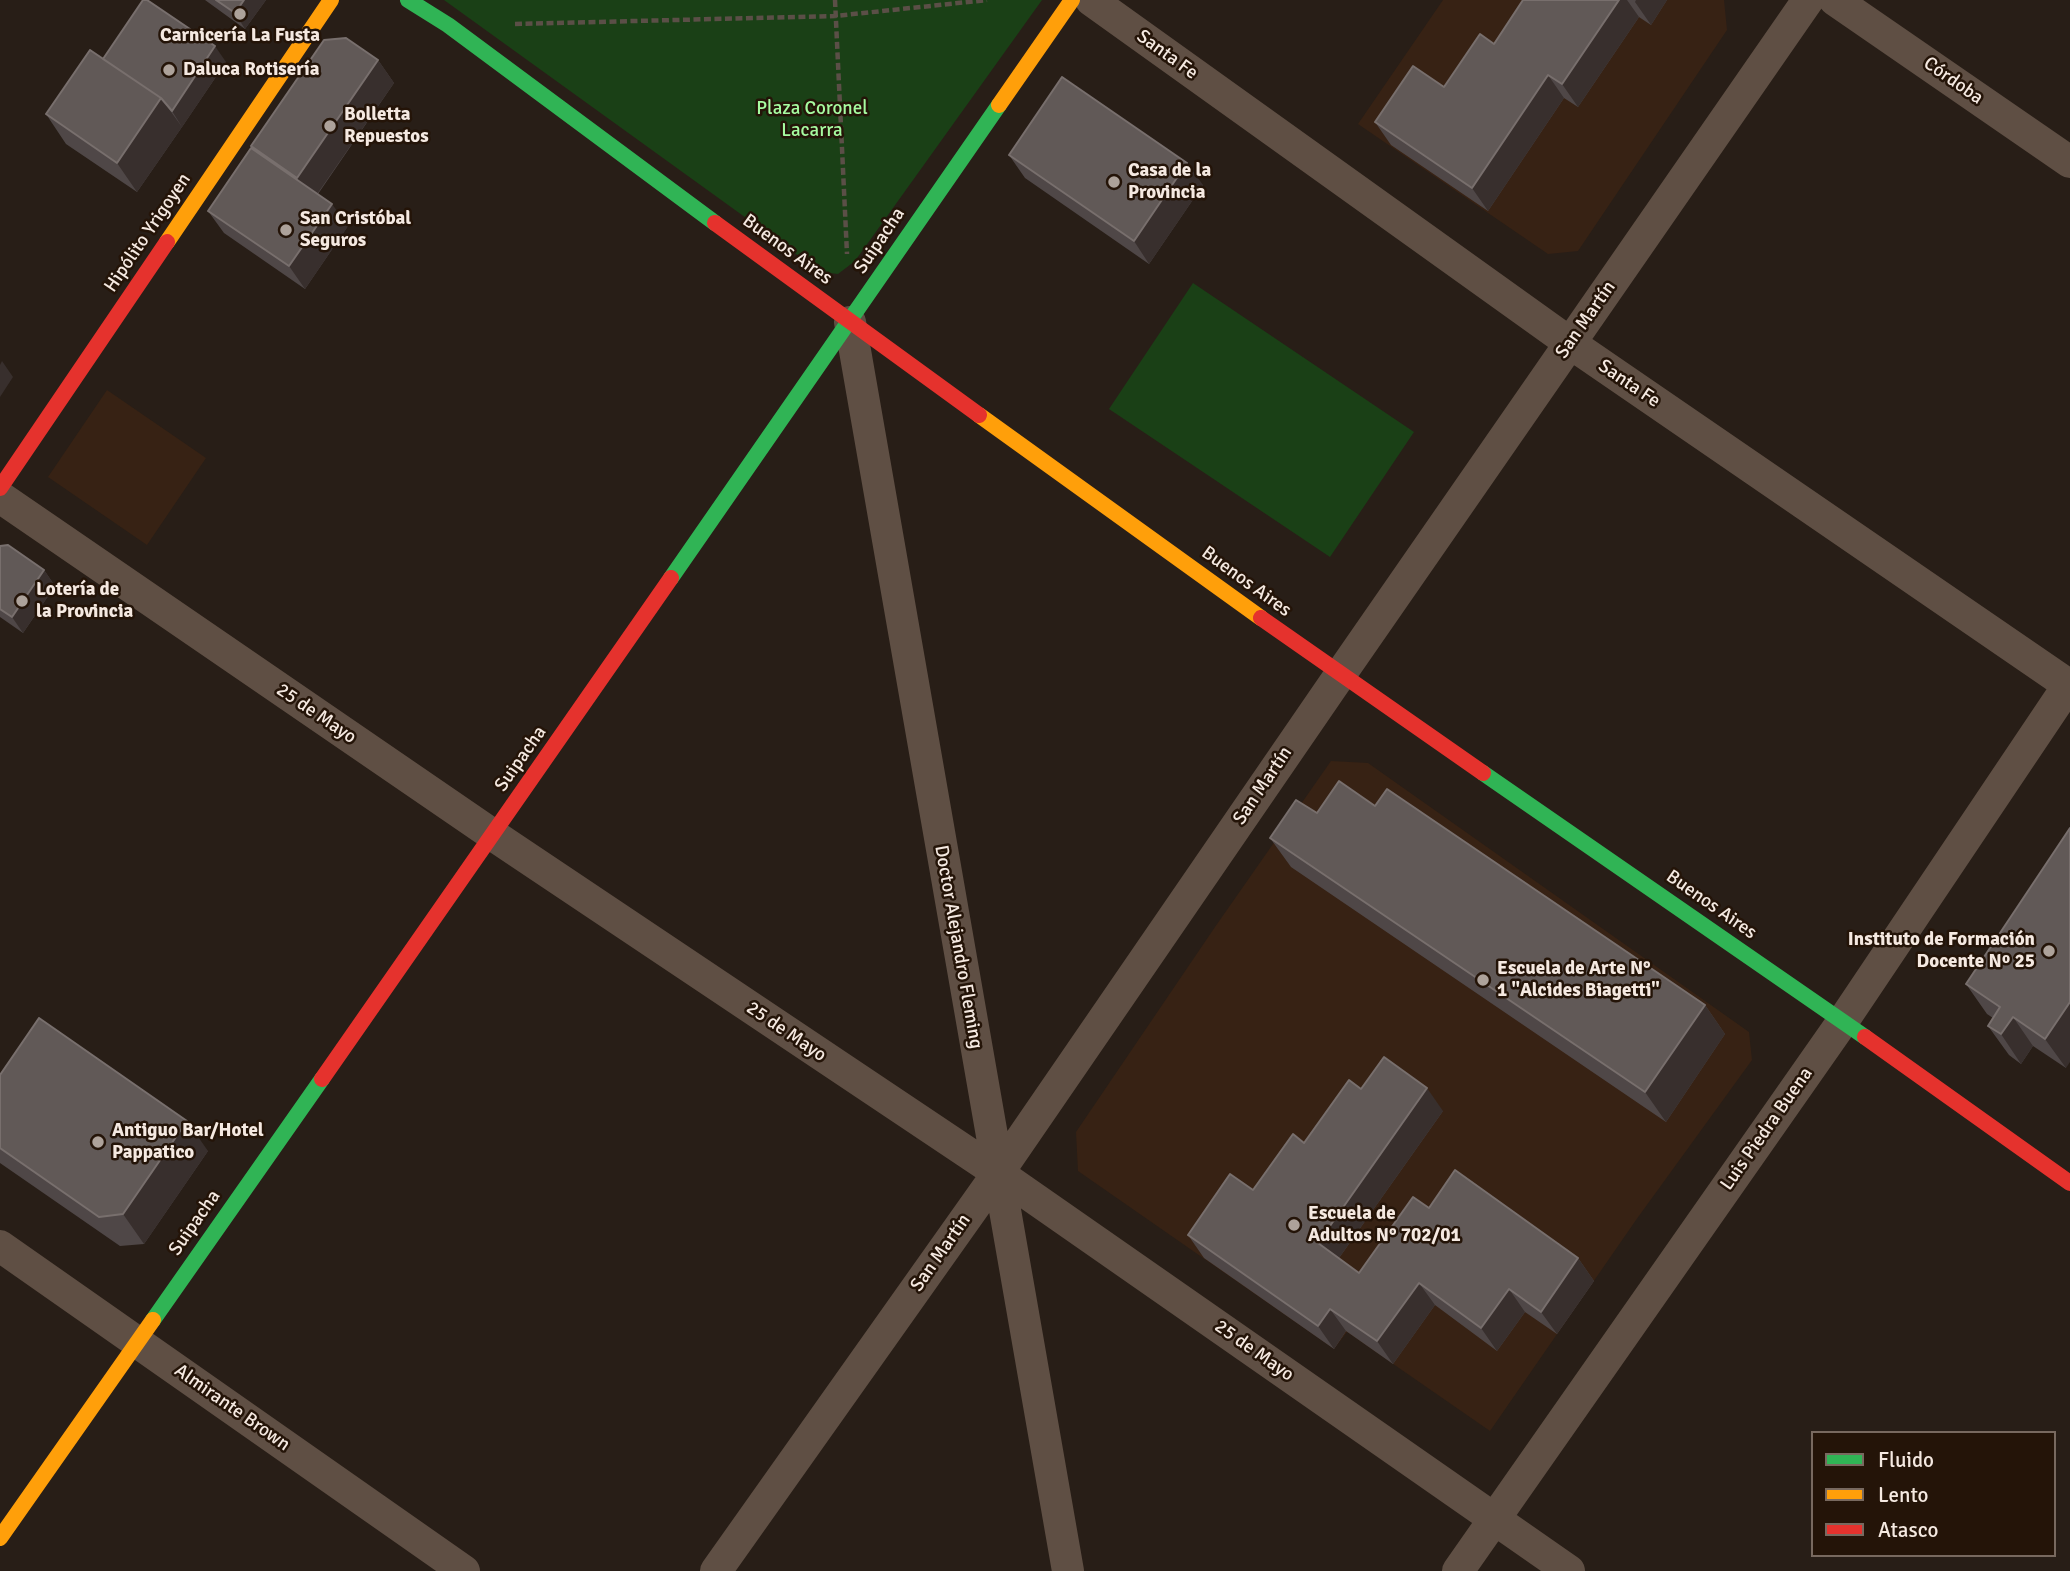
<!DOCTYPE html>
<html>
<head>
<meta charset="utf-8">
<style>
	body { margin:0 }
	#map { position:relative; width:2070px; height:1571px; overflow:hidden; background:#281e17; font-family:Signika,sans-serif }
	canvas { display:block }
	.legend { position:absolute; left:1811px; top:1431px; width:245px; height:126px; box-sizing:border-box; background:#241408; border:2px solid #78695f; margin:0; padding:9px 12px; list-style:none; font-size:21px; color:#f5e9e1 }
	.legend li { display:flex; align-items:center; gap:14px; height:35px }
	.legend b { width:35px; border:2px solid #78695f }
</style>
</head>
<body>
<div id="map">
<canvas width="2070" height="1571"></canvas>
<ul class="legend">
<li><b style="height:9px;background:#30b455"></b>Fluido</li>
<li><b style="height:9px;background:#ff9f0a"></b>Lento</li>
<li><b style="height:9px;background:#e5322d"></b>Atasco</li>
</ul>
</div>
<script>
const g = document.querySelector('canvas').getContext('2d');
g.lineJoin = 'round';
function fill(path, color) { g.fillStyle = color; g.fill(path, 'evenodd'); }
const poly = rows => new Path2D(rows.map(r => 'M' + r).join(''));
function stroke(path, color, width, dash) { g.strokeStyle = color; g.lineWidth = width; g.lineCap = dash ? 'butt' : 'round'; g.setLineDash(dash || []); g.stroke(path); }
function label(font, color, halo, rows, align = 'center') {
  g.font = font + ' Signika,sans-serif'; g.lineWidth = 5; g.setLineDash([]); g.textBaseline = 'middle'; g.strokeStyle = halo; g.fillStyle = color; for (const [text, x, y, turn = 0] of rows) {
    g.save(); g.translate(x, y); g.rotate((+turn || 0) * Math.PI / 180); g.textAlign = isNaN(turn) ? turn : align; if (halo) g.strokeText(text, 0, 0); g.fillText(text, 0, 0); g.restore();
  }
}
fill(poly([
	[1443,0,1724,0,1727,30,1578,251,1548,254,1358,124],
	[107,390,206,458,147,545,48,477],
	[1331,761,1368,763,1749,1032,1752,1060,1636,1220,1490,1431,1347,1332,1334,1349,1078,1171,1076,1132,1215,927]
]), '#372214');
fill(poly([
	[444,0,1042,0,855,261,838,274,821,272],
	[1193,283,1414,432,1330,557,1109,409]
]), '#1a4016');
stroke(poly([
	[835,0,847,254],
	[515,24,835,16,987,0]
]), '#5b4f47', 4.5, [7, 3.5]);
stroke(poly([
	[1091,0,1570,343,2070,686],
	[1835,0,2070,162],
	[850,322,1068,1571],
	[0,497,493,835,998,1173,1569,1571],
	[0,1246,464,1571],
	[716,1571,998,1173,1340,675,1808,0],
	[1458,1571,1843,1021,2070,683]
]), '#5f4f44', 32);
stroke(poly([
	[408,0,448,25,715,223],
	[671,578,999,105],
	[1483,773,1865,1037],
	[153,1320,322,1079]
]), '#30b455', 16);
stroke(poly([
	[999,105,1072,0],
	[167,242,331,0],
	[979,415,1261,618],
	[0,1538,153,1320]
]), '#ff9f0a', 16);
stroke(poly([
	[715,223,979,415],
	[0,488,167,242],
	[1261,618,1483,773],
	[1865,1037,2070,1183],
	[322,1079,671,578]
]), '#e5322d', 16);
fill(poly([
	[205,0,266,0,245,29],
	[1523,0,1667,0,1651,25,1639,17,1578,107,1564,98,1488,211,1391,145,1375,122,1444,87,1494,44],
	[378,60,394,83,318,194,348,226,305,289,224,233,208,211,254,150,251,146],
	[226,62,182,127,180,126,182,127,137,192,66,144,46,114],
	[1009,155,1203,185,1149,264,1025,178],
	[0,546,44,570,55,586,23,633,0,617],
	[1375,806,1705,1005,1725,1034,1666,1122,1291,867,1270,838,1317,813],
	[2070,828,2066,1068,2033,1046,2021,1064,2009,1055,1988,1026,1993,1018,1987,1014,1966,984],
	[0,1075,208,1151,144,1244,120,1246,0,1163],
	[1443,1111,1339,1258,1359,1273,1429,1208,1578,1258,1594,1281,1557,1334,1525,1312,1497,1351,1435,1305,1393,1364,1346,1331,1334,1349,1204,1258,1188,1235,1253,1190,1304,1143]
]), '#4f4747');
fill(poly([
	[244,0,266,0,245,29,235,13],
	[1619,0,1627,0,1639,17,1578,107,1562,84],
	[1636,0,1667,0,1651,25,1635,2],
	[215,46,226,62,182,127,172,111],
	[378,60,394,83,313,200,297,178],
	[1548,75,1564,98,1488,211,1472,188],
	[161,98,182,127,137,192,117,163],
	[1187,163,1203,185,1149,264,1134,241],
	[332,204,348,226,305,289,289,266],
	[2,361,13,377,0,397,0,365],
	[44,570,55,586,23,633,12,617],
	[2070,1002,2070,1062,2066,1068,2045,1039],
	[1705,1005,1725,1034,1666,1122,1645,1092],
	[2013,1017,2033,1046,2021,1064,2001,1034],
	[1427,1088,1443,1111,1334,1265,1318,1243],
	[187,1121,208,1151,144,1244,123,1214],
	[1578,1258,1594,1281,1557,1334,1541,1312],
	[1419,1283,1435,1305,1393,1364,1377,1341],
	[1509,1289,1525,1312,1497,1351,1481,1328],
	[1330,1309,1346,1331,1334,1349,1318,1326]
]), '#382f2d');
const building = poly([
	[143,0,147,0,215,46,172,111,161,98,103,59,143,0],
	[216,0,244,0,235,13,216,0],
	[1523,0,1619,0,1562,84,1548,75,1472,188,1375,122,1413,66,1444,87,1480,34,1494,44,1523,0],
	[346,38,378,60,297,178,251,146,324,40,346,38],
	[90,50,161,98,117,163,46,114,90,50],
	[1062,77,1187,163,1134,241,1009,155,1062,77],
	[251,148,332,204,289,266,208,211,251,148],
	[8,545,44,570,12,617,0,609,0,546,8,545],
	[1339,781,1375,806,1387,789,1705,1005,1645,1092,1270,838,1296,800,1317,813,1339,781],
	[2070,828,2070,1002,2045,1039,2013,1017,2001,1034,1988,1026,2000,1007,1966,984,2070,828],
	[39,1018,187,1121,123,1214,99,1217,0,1148,0,1075,39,1018],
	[1384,1057,1427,1088,1318,1243,1359,1273,1413,1197,1429,1208,1455,1170,1578,1258,1541,1312,1509,1289,1481,1328,1419,1283,1377,1341,1330,1309,1318,1326,1188,1235,1230,1174,1253,1190,1293,1134,1304,1143,1349,1080,1361,1089,1384,1057]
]);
fill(building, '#615957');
stroke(building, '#786f6d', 2);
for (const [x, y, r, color] of [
	[240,14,7,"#ada29a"],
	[169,70,7,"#ada29a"],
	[330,126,7,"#ada29a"],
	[1114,182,7,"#ada29a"],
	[286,230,7,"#ada29a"],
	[22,601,7,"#ada29a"],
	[2049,951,7,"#ada29a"],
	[1483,980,7,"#ada29a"],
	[98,1142,7,"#ada29a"],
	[1294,1225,7,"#ada29a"]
]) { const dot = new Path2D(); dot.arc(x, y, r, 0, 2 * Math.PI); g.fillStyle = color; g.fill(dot); stroke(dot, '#241408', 2.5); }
label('bold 19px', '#f5e9e1', '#241408', [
	["Carnicería La Fusta",240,36,"center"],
	["Daluca Rotisería",183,70],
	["Bolletta",344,115],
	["Repuestos",344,137],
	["Casa de la",1128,171],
	["Provincia",1128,193],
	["San Cristóbal",300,219],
	["Seguros",300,241],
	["Lotería de",36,590],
	["la Provincia",36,612],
	["Instituto de Formación",2035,940,"right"],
	["Docente Nº 25",2035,962,"right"],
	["Escuela de Arte N°",1497,969],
	["1 \"Alcides Biagetti\"",1497,991],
	["Antiguo Bar/Hotel",112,1131],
	["Pappatico",112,1153],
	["Escuela de",1308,1214],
	["Adultos N° 702/01",1308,1236]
], 'left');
label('19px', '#f5e9e1', '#241408', [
	["Santa Fe",1167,55,36],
	["Córdoba",1953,81,35],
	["Hipólito Yrigoyen",148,233,-56],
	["Suipacha",880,241,-56],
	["Buenos Aires",787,250,36],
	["San Martín",1586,320,-55],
	["Santa Fe",1629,384,34],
	["Buenos Aires",1246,582,36],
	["25 de Mayo",316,714,34],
	["Suipacha",521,759,-55],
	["San Martín",1263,786,-56],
	["Buenos Aires",1711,905,35],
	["Doctor Alejandro Fleming",958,947,80],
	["25 de Mayo",786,1032,34],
	["Luis Piedra Buena",1767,1129,-55],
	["Suipacha",195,1223,-55],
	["San Martín",941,1253,-55],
	["25 de Mayo",1254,1351,35],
	["Almirante Brown",232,1408,35]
]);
label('19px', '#a6fba0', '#241408', [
	["Plaza Coronel",812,109],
	["Lacarra",812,131]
]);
</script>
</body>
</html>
